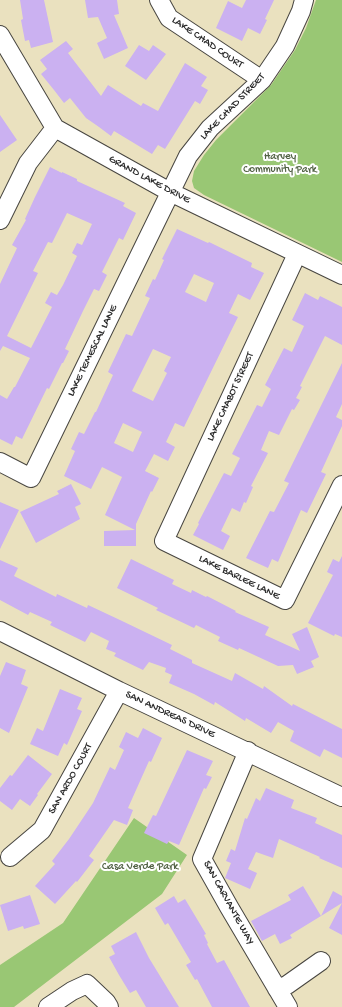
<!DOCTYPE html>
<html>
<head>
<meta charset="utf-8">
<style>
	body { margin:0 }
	canvas { display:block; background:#eae1bf }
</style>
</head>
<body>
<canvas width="342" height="1007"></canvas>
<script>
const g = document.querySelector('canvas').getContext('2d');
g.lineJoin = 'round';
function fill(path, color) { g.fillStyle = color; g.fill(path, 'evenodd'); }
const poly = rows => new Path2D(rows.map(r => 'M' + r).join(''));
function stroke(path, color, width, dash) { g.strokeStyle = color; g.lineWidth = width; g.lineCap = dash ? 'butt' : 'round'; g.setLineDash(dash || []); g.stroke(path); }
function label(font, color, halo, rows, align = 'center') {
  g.font = font + ' "Gochi Hand",sans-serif'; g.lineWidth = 4; g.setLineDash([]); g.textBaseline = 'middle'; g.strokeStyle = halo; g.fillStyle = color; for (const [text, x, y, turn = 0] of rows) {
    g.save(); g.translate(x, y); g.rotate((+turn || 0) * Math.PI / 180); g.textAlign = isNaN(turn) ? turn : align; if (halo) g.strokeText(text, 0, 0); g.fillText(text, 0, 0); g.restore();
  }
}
fill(poly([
	[316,0,342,0,342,262,204,195,194,188,192,181,194,171,204,155,216,140,271,85,295,50,306,28],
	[134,818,187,855,162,894,14,1007,0,1007,0,965,63,923]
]), '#99c774');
fill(poly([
	[20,0,44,0,53,42,31,48,29,40,25,41,21,20,23,19],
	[85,0,117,0,119,14,114,15,128,48,104,59,97,43,107,38,98,17,88,18],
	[246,0,274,0,265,19,267,20,260,34,248,28,242,41,216,28,228,1,242,8],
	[66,41,73,49,68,53,101,96,108,85,141,106,143,103,158,111,185,63,207,77,201,86,208,90,200,104,195,101,165,149,158,145,152,154,114,131,111,136,99,127,86,118,70,98,64,103,54,90,41,74,47,69,40,60],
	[139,45,149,51,153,45,166,54,146,80,125,66],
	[0,115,17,140,0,152],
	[50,167,62,173,62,172,77,179,77,181,125,203,123,206,136,213,123,240,119,238,102,272,107,275,99,291,94,289,83,311,65,349,69,351,63,363,62,363,49,389,47,388,22,439,16,436,12,445,0,439,0,395,7,399,14,387,15,387,30,358,3,346,0,351,0,284,17,248,12,245,26,220,25,219,35,197],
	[67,213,92,224,82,245,77,243,72,253,77,256,63,285,57,295,51,292,45,303,52,307,31,348,7,336,38,273,33,271,48,242,52,243],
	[177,229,208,243,209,242,252,263,251,267,264,273,250,300,238,294,229,313,238,317,231,331,184,427,175,423,166,442,175,447,168,461,154,454,145,471,159,478,152,492,151,491,136,524,136,546,104,546,104,531,135,530,105,515,122,477,102,467,91,489,64,476,75,451,71,449,79,432,84,434,95,412,96,412,113,375,108,372,126,334,132,336,150,298,145,296,153,279,155,280,164,260,162,259],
	[194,274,214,283,206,302,185,292],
	[153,349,171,357,164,371,167,373,153,401,132,391],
	[123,423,142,432,133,452,114,443],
	[305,293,318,300,320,296,342,307,342,345,325,336,300,386,302,387,296,398,300,400,294,410,292,409,279,435,269,431,261,450,268,453,251,486,253,487,246,503,244,502,240,512,232,508,221,531,230,536,223,550,193,535,199,524,198,523,224,473,231,476,240,458,232,454,257,405,262,407,271,389,265,385,284,348,292,352,304,326,292,320],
	[342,363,342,404,336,417,342,420,342,426,321,472,326,474,307,513,301,510,278,562,272,559,268,568,246,558,270,511,274,512,289,483,284,481],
	[71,484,81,504,75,507,80,519,36,543,20,512,59,494,57,491],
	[0,502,19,510,0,549],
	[342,556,342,637,335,634,334,636,308,623,333,575,327,572,333,559,339,562],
	[131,559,174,580,172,584,191,593,192,590,206,597,207,596,236,611,235,612,269,627,265,635,300,651,292,634,307,627,319,657,311,661,314,667,297,674,293,665,278,666,239,648,238,650,218,641,220,637,196,625,194,628,156,610,158,608,117,588],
	[0,560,18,568,14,576,56,597,57,594,87,608,88,605,120,620,172,645,170,649,192,660,192,663,232,681,235,673,263,689,264,686,292,706,293,704,342,729,342,758,324,749,320,757,290,741,294,731,278,722,271,733,246,718,245,721,215,702,214,705,194,694,169,683,172,675,165,672,166,668,149,662,143,670,114,656,116,653,106,649,109,641,91,632,85,642,50,625,52,622,30,612,28,615,0,600],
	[6,662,26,670,21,684,28,687,9,733,0,728,0,676],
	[60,689,82,698,77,709,82,711,67,745,64,743,58,756,30,744,37,728,43,731],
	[143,728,162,738,151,762,149,761,128,808,133,810,127,825,114,820,89,856,94,860,77,882,76,881,55,904,35,886,55,864,52,861,69,839,93,803,110,767,115,770,124,750,119,747,126,732,138,738],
	[187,750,213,761,206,775,212,777,206,789,204,788,179,845,169,841,167,844,144,833,153,815,156,816],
	[28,755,52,774,37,794,38,795,30,806,20,799,12,810,0,801,0,788,10,775,12,776],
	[266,788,294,800,291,808,317,818,315,823,342,835,342,868,319,858,320,857,279,839,273,858,256,852,248,869,257,873,250,889,225,878,231,863,226,861,231,849,235,851,245,818,247,819,256,798,260,801],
	[303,886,321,916,290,935,292,938,280,944,275,934,262,941,251,921,291,900,288,895],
	[333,891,342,896,342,935,329,928,342,903,321,916],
	[30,895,40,924,24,929,23,926,8,931,0,905],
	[174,896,178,903,185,899,206,934,204,935,208,943,207,944,217,963,224,960,250,1007,212,1007,197,979,195,980,186,965,191,962,168,923,165,925,155,908],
	[136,932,149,958,179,1007,146,1007,136,990,130,993,119,975,109,957,115,954,111,946]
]), '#cbb1f1');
const minor = poly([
	[159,0,169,18,262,80],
	[0,35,55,128,170,192,342,275],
	[0,220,28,163,55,128],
	[297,254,164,541,285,600,342,485],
	[0,462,31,478,188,156,210,128,262,80,285,46,301,11,304,0],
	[0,631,119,691,342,797],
	[248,751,202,859,229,907,288,1007],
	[10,857,42,830,119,691],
	[277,989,287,985,321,961],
	[48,1007,72,991,87,984,106,1002,109,1007]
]);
stroke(minor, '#484641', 20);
stroke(minor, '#fff', 18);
label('11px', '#2b2b2b', '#fff', [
	["LAKE CHAD COURT",207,43,34],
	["LAKE CHAD STREET",233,107,-46],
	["GRAND LAKE DRIVE",149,180,28],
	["LAKE TEMESCAL LANE",93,351,-64],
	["LAKE CHABOT STREET",231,397,-65],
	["LAKE BARLEE LANE",239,578,26],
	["SAN ANDREAS DRIVE",170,715,25],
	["SAN ARDO COURT",71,779,-61],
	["SAN CARVANTE WAY",228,903,61]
]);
label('11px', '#526245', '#fff', [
	["Harvey",280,157],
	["Community Park",280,170],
	["Casa Verde Park",140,867]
]);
</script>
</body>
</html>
